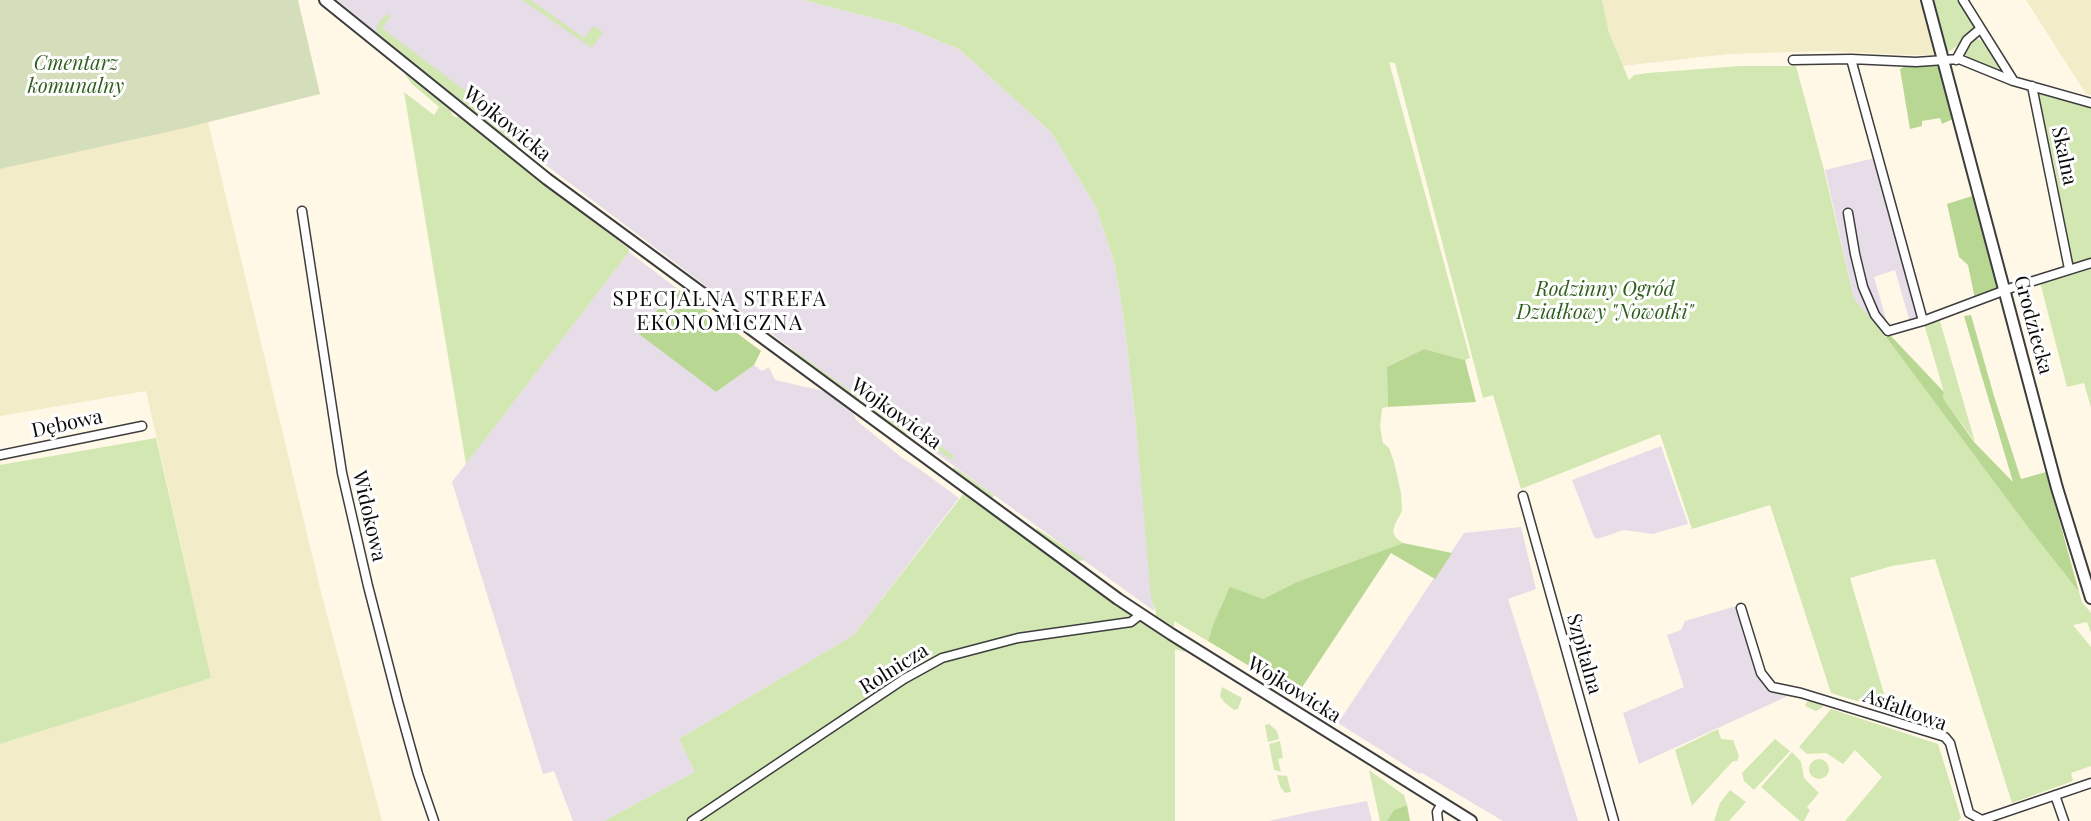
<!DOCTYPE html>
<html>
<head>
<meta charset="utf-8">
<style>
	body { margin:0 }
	canvas { display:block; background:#fff8e6 }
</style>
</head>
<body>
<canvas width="2091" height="821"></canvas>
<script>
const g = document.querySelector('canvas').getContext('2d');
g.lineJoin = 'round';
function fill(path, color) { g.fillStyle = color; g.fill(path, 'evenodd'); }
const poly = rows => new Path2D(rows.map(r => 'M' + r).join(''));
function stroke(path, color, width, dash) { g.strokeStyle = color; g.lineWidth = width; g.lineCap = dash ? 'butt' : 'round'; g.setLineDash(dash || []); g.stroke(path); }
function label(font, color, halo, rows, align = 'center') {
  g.font = font + ' "Playfair Display",serif'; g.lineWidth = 6; g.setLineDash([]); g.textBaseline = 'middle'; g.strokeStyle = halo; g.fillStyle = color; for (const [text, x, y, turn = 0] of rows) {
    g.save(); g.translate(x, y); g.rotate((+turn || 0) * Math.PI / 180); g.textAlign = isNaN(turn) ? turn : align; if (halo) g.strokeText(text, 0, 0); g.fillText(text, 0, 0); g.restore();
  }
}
fill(poly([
	[337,0,803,0,901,25,959,49,1051,132,1096,207,1114,261,1124,320,1136,424,1154,611,715,293,514,141,382,38],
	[1875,158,1920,319,1910,322,1895,270,1874,277,1889,329,1880,331,1854,299,1825,170],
	[629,252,675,287,640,334,716,392,754,365,762,371,769,367,775,380,841,395,853,410,856,420,901,457,922,471,959,498,854,635,679,739,695,772,604,821,573,821,554,771,543,774,452,482],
	[1661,446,1688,524,1652,534,1624,530,1597,539,1594,537,1572,480],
	[1521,527,1536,589,1508,599,1578,821,1503,821,1422,773,1419,774,1338,723,1464,533],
	[1743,604,1764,673,1772,683,1788,696,1639,764,1623,713,1684,687,1667,635,1681,630,1685,621],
	[1367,801,1372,821,1269,821,1309,812]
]), '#e7dde9');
fill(poly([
	[1602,0,1920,0,1935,55,1910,55,1825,51,1728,54,1622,66,1609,33],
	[2026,0,2091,0,2091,95,2086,94],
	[208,122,321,592,382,821,0,821,0,744,211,678,146,391,0,416,0,169]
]), '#f3ecc8');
fill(poly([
	[522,0,531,0,584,38,594,26,603,32,592,48],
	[803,0,1602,0,1609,33,1629,80,1634,75,1648,73,1740,66,1796,66,1824,170,1854,299,1886,337,2027,526,2079,592,2082,602,2091,613,2091,633,2087,622,2073,625,2091,647,2091,766,2071,773,2073,781,2012,803,1935,559,1892,566,1850,578,1889,711,1831,693,1770,505,1692,529,1660,434,1521,489,1493,395,1483,398,1395,63,1389,62,1470,358,1465,360,1424,349,1387,367,1388,407,1382,408,1380,427,1383,443,1389,448,1394,462,1401,493,1402,511,1395,524,1393,532,1396,538,1403,543,1297,582,1263,599,1213,625,1208,641,1174,621,1175,643,1184,649,1185,652,1175,649,1175,821,604,821,695,772,679,739,854,635,968,488,1155,628,1156,612,1151,598,1136,424,1124,320,1114,261,1096,207,1051,132,959,49,901,25],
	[1932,0,1961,0,1974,24,1975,30,1962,43,1948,52],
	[389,14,391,16,382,28,532,141,514,146,378,36,376,28,381,19],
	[1977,39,1985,42,1999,66,1997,70,1971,60,1965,55,1966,47,1970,42],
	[404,73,451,109,452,115,455,117,460,117,542,182,629,249,629,252,466,464,404,92,434,115,439,107,412,84],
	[2031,88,2091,106,2091,260,2071,266,2055,169,2045,127],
	[2091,267,2091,408,2084,383,2067,387,2040,282],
	[1939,318,1975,442,1943,398,1944,392,1924,324],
	[791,348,860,398,858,401,794,354],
	[864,400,911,435,902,433,861,404],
	[926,435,954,456,951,460,924,440],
	[156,438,211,678,0,744,0,465],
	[954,467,994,495,992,499,952,469],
	[1036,528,1085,560,1077,561,1038,533],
	[1222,687,1242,698,1238,709,1234,710,1224,702,1220,696],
	[1809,699,1823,702,1822,708,1816,711,1807,707,1805,705],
	[1831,709,1938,744,1961,818,1958,821,1845,821,1882,777,1855,750,1843,764,1826,753,1807,754,1799,747],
	[1269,724,1277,731,1279,739,1268,742,1265,725],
	[1718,729,1721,739,1733,740,1739,756,1737,761,1733,761,1678,821,1692,806,1675,750],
	[1775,739,1790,751,1754,790,1744,781,1742,773],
	[1280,741,1283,758,1278,759,1281,772,1274,770,1269,744],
	[1792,752,1801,762,1804,778,1819,793,1807,807,1810,810,1804,821,1800,821,1761,787],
	'1809 769a10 10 0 1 1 20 0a10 10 0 1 1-20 0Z',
	[1369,770,1404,795,1407,805,1394,810,1387,821,1380,821],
	[1277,775,1287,776,1291,792,1285,793,1280,786],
	[1730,790,1746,802,1729,821,1714,821,1720,803]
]), '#d2e7b2');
fill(poly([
	[1935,65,1941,69,1953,119,1942,124,1940,118,1922,121,1922,126,1910,129,1900,69,1905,66],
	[1972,196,1999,290,1975,299,1968,265,1959,257,1947,204],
	[675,287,761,351,754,365,716,392,639,334],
	[1971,315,1994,396,2021,479,2046,472,2079,592,2027,526,1886,337,1890,335,1944,392,1943,398,1974,442,2013,482,1964,316],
	[1424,349,1465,360,1476,402,1388,407,1387,367],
	[1403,543,1452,553,1435,579,1391,553,1297,695,1208,641,1213,625,1230,587,1263,599,1297,582],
	[1407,805,1410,821,1387,821,1394,810]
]), '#b7d792');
fill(poly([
	[0,0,298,0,320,94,185,128,0,169]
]), '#d5deba');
const minor = poly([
	[1963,0,2013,80],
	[1851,59,1923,321],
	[1793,60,1851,59,1916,62,1959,59,2013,81,2091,103],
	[1956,60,1967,40,1980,29],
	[2032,86,2069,269],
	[302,211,342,473,368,586,398,702,418,774,434,821],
	[1848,213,1855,254,1863,287,1875,315,1888,331,1923,321,2011,288,2091,263],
	[0,455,142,426],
	[1523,496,1614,821],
	[1741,608,1761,673,1772,687,1801,693,1945,737,1950,743,1969,813,1982,820,2091,783],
	[2055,795,2064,821],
	[692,821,904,679,942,658,1018,638,1131,622,1141,614],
	[1438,821,1437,812,1442,803]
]);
const tertiary = poly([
	[325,0,547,179,1118,599,1171,634,1471,821],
	[1927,0,2057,488,2091,598]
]);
stroke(minor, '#3d3d3d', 11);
stroke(tertiary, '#3d3d3d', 14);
stroke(minor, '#fff', 8);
stroke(tertiary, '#fff', 10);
label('italic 20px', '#305e1d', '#fff', [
	["Cmentarz",76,64],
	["komunalny",76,87],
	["Rodzinny Ogród",1605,290],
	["Działkowy \"Nowotki\"",1605,313]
]);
label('20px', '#0a0a0a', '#fff', [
	["Wojkowicka",507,124,39],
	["Skalna",2064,156,78],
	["Grodziecka",2033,325,75],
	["Wojkowicka",896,414,36],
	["Dębowa",67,424,-12],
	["Widokowa",369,516,77],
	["Szpitalna",1584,654,74],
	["Rolnicza",894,669,-32],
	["Wojkowicka",1294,690,32],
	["Asfaltowa",1905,710,20]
]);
g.letterSpacing = '1.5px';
label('21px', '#0a0a0a', '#fff', [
	["SPECJALNA STREFA",720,299],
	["EKONOMICZNA",720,323]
]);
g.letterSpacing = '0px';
</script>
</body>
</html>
